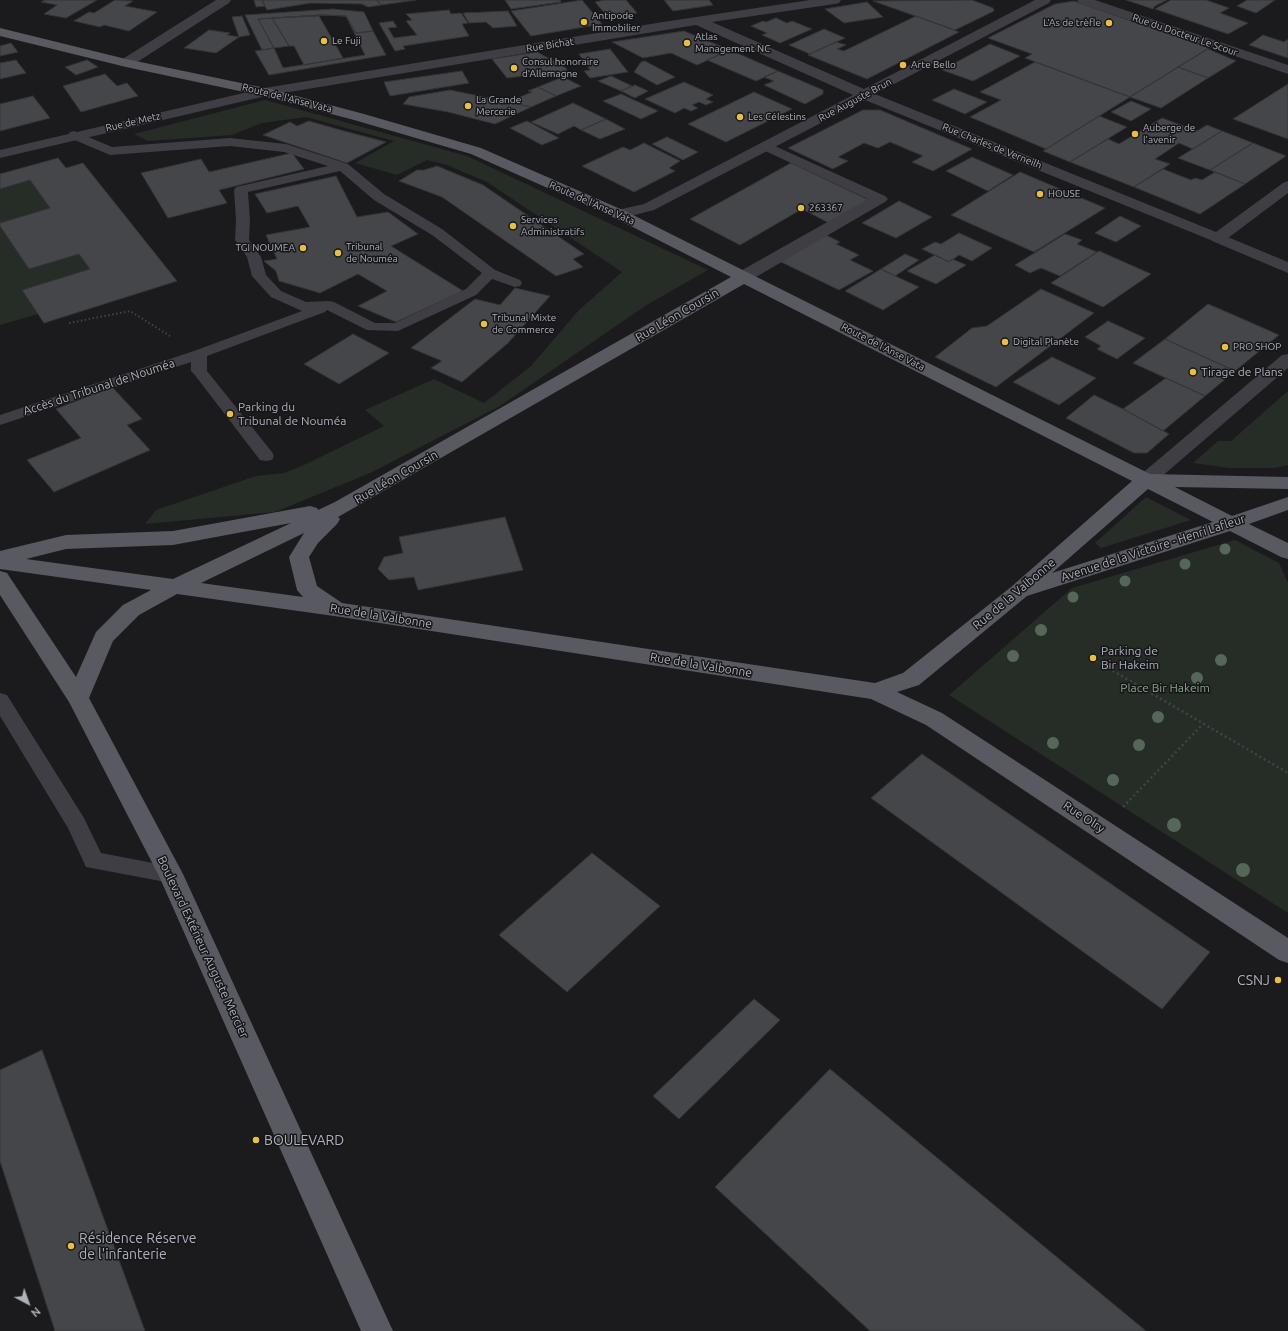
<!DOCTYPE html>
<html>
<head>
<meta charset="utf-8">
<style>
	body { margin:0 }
	#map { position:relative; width:1288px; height:1331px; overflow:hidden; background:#1b1b1d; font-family:Ubuntu,sans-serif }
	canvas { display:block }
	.north { position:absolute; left:8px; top:1283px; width:40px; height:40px; -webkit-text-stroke:3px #161618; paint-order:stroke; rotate:139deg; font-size:11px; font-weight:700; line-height:16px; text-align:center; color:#aeb1bc }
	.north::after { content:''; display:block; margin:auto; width:14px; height:18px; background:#aeb1bc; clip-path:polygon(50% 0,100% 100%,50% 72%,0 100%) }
</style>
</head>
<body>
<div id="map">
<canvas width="1288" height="1331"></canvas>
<div class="north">N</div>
</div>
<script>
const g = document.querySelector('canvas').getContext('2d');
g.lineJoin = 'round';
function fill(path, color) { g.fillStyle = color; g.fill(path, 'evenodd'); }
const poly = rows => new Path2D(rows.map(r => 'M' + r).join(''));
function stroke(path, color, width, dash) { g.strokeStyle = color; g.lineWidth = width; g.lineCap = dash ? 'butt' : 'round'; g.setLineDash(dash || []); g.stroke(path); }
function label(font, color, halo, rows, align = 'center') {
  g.font = font + ' Ubuntu,sans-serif'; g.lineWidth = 3; g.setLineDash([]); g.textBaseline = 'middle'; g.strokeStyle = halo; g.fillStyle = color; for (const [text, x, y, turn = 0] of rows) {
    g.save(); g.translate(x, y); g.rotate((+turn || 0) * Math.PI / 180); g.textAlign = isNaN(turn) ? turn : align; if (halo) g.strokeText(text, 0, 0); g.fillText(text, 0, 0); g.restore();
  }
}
fill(poly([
	[265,100,467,156,708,270,645,306,500,406,370,473,275,512,145,524,156,510,256,476,284,473,304,465,384,426,365,410,434,379,484,403,531,366,579,310,622,272,487,182,447,165,427,160,397,175,355,163,394,141,306,117,262,123,232,135,148,141,134,134],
	[30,180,50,208,0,223,0,189],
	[0,226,29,269,79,254,90,269,22,290,38,314,0,325],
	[1288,391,1288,465,1275,468,1229,468,1193,463,1218,441,1231,441],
	[1146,497,1191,520,1101,548,1095,543],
	[1235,540,1279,563,1288,583,1288,913,949,695,1072,588]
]), '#252d26');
const building = poly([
	[45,0,97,0,66,18,44,14,57,5,41,2,45,0],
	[115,0,133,1,125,6,157,12,129,31,104,25,100,27,74,21,89,12,94,13,115,0],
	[254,0,264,0,262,0,265,6,256,7,254,0],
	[262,0,377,0,381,5,368,7,362,4,311,3,267,10,262,0],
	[377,0,416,0,381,5,377,0],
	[505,0,560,0,561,2,511,9,505,0],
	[582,0,602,24,531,36,511,11,582,0],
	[605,0,626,0,637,13,608,17,595,2,605,0],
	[664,0,709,0,713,5,673,11,664,0],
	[972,0,993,8,994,11,955,30,873,1,972,0],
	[1126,0,1167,0,1155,6,1153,9,1126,0],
	[1171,0,1206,0,1229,8,1220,13,1248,23,1228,34,1155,9,1171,0],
	[1247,0,1275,0,1256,13,1237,6,1247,0],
	[1074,1,1209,48,1130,97,1025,58,1032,54,988,38,1055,4,1074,1],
	[867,2,883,17,844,23,825,9,867,2],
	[333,9,364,12,373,31,356,33,346,16,322,15,258,19,274,48,262,50,245,15,333,9],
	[449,10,451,14,461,13,468,23,462,24,469,36,403,46,405,49,395,51,379,23,393,21,397,27,388,28,394,38,417,35,406,21,412,20,406,14,449,10],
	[508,11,517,26,493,28,486,22,469,23,463,13,508,11],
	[322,15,346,16,356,33,373,31,386,55,269,75,255,51,274,48,258,19,322,15],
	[322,15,346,16,365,55,283,68,274,48,289,46,272,18,322,15],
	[242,16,250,35,239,37,232,17,242,16],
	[319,16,343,58,304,65,294,46,289,46,272,18,319,16],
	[916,16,959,32,867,79,808,55,836,42,846,45,837,49,844,51,916,16],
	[776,18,787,23,792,21,812,29,780,43,762,35,767,33,751,26,763,21,766,22,776,18],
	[824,29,845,38,810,54,789,45,824,29],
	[209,30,230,33,227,35,239,37,216,53,184,48,209,30],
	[684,31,730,50,697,65,671,53,643,58,612,42,684,31],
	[1263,35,1284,42,1288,39,1288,58,1249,45,1263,35],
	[11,43,18,52,0,56,0,46,11,43],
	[990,44,1020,56,973,81,942,70,990,44],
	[610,49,628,72,590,78,584,71,590,70,579,54,610,49],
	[1208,49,1236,61,1208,78,1178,67,1208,49],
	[730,50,778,71,756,81,707,60,730,50],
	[537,52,566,68,568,74,541,77,539,74,507,78,492,59,537,52],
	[16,60,26,73,0,79,0,63,16,60],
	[87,60,98,67,76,75,65,67,87,60],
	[645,61,675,77,657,85,634,72,641,62,645,61],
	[1035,62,1130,97,1046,149,970,117,1001,100,980,92,1035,62],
	[1178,67,1208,78,1161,108,1130,97,1178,67],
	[462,71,469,83,390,96,384,82,462,71],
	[778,71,823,90,823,94,805,104,764,85,774,81,764,77,778,71],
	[105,74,117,86,127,83,138,96,81,112,63,86,105,74],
	[611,76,632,86,621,91,598,81,611,76],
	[563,77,581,86,556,96,538,87,563,77],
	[684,82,713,95,706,99,713,102,706,105,699,102,692,105,698,108,691,111,684,108,675,113,645,99,684,82],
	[1288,84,1288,139,1233,119,1288,84],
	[635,85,648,91,635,98,621,91,635,85],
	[538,87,556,96,531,107,508,102,532,92,528,91,538,87],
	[954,89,987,102,965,114,932,100,954,89],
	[450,90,508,102,531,107,495,124,448,112,403,104,409,97,450,90],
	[754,92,792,109,726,142,688,124,754,92],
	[621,94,658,111,641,119,603,101,621,94],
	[33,96,50,118,0,131,0,104,33,96],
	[1131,101,1151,109,1131,121,1111,112,1131,101],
	[573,103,606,119,581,130,574,126,558,134,531,122,573,103],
	[863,110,880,110,972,149,933,171,912,162,923,156,890,142,878,148,864,143,838,157,848,161,833,169,788,148,863,110],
	[1099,116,1127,127,1070,162,1043,151,1099,116],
	[1162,118,1197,131,1207,125,1222,131,1193,149,1179,143,1155,159,1170,164,1134,187,1070,162,1108,139,1119,144,1162,118],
	[606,119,625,129,600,139,581,130,606,119],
	[309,121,344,131,386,142,347,163,263,135,290,122,297,126,309,121],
	[527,121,559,138,542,145,510,128,527,121],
	[1222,131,1253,143,1210,170,1178,158,1222,131],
	[667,137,698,152,683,160,652,144,667,137],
	[644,143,680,161,669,168,675,171,634,192,582,166,623,147,630,150,644,143],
	[1253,143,1286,156,1245,184,1210,170,1253,143],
	[292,153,304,169,219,190,227,203,168,218,141,173,201,159,209,172,292,153],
	[972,157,1013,175,988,191,946,171,972,157],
	[58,158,66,168,83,163,177,281,44,323,22,290,90,269,79,254,29,269,0,226,0,223,50,208,30,180,0,189,0,174,58,158],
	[791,163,869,200,829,223,802,209,740,245,690,219,791,163],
	[437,166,483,185,584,254,573,259,583,267,556,276,442,197,399,181,417,170,424,170,437,166],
	[1163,169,1191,180,1195,178,1202,180,1215,172,1245,184,1200,214,1134,187,1163,169],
	[1020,172,1105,208,1034,252,951,215,1020,172],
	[336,176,357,217,388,212,418,234,391,246,463,291,396,322,358,306,387,291,358,274,320,293,279,281,276,271,264,261,277,259,266,235,310,227,298,206,267,213,255,194,336,176],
	[899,201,932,217,896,238,862,223,899,201],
	[1120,216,1141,226,1116,242,1095,233,1120,216],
	[959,233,992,248,972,261,959,255,949,262,922,249,935,242,941,244,959,233],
	[824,234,840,242,836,244,859,255,850,260,873,271,839,290,777,260,824,234],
	[1065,234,1082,240,1077,244,1097,252,1060,276,1041,268,1030,273,1015,265,1065,234],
	[1099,251,1151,274,1103,307,1051,283,1099,251],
	[905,254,919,260,895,276,881,269,905,254],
	[935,255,949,262,952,259,966,265,936,284,907,271,935,255],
	[881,269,895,276,919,287,883,310,845,291,881,269],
	[515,288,550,296,508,343,462,382,431,368,442,361,411,348,475,299,500,305,515,288],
	[1041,289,1094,313,996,387,935,357,972,328,987,326,1041,289],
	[1208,304,1236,316,1279,335,1235,371,1165,339,1208,304],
	[1108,321,1145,338,1117,359,1097,349,1101,346,1085,337,1108,321],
	[353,334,389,353,339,384,304,364,353,334],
	[1165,339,1235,371,1205,396,1133,363,1165,339],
	[1052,357,1096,378,1059,405,1013,382,1052,357],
	[1166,378,1205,396,1163,431,1123,409,1166,378],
	[112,387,142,419,127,425,150,450,54,492,27,460,81,438,56,409,112,387],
	[1094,395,1123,409,1169,434,1147,453,1134,453,1066,418,1094,395],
	[505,517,523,570,418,590,414,577,389,580,378,569,384,557,403,553,399,537,505,517],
	[922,754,1210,952,1162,1009,871,798,922,754],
	[592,853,660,906,567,992,499,935,592,853],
	[754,999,780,1020,679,1119,653,1096,754,999],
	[42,1050,145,1331,55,1331,0,1161,0,1070,42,1050],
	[830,1069,1146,1331,870,1331,715,1187,830,1069]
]);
fill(building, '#45464a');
stroke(building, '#353539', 1);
stroke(poly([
	[69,323,130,311,170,336]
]), '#424349', 2, [1.5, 2.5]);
stroke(poly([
	[1091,658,1288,773],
	[1123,807,1203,724]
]), '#424349', 2.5, [2, 3]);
fill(poly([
	[74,131,112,147,230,138,286,144,348,164,384,194,442,229,495,270,520,280,522,283,520,286,515,287,492,279,476,295,398,331,367,330,327,310,325,312,207,356,207,371,272,452,274,456,272,460,266,461,260,460,194,374,191,371,191,362,0,425,0,415,194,351,302,311,271,297,252,276,247,257,235,240,236,220,234,190,236,187,328,166,284,152,230,146,110,155,70,138,68,135,70,132,74,131],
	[340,171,374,200,432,235,482,273,466,289,395,323,375,323,334,302,329,301,306,302,281,291,266,275,261,257,249,240,250,220,248,192,340,171],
	[0,693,7,695,84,818,101,853,179,868,182,874,179,880,171,883,86,867,68,828,0,716,0,693]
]), '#3e3e44');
fill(poly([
	[216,0,231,0,229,3,131,66,121,66,119,63,121,60,216,0],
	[1077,0,1095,0,1288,65,1288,74,1079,3,1077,0],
	[265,88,270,89,272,92,270,95,0,158,0,150,265,88],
	[766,142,885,196,888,199,885,202,749,281,743,282,737,281,735,277,737,273,868,199,761,149,759,146,761,143,766,142],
	[1218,233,1288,262,1288,273,1212,241,1210,238,1212,235,1218,233],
	[1288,354,1288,368,1153,484,1146,486,1139,484,1136,480,1139,476,1282,355,1288,354]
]), '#3e3e44');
fill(poly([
	[810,0,841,0,839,3,835,4,712,22,864,89,1035,0,1051,0,1049,3,875,94,1216,232,1283,183,1288,181,1288,193,1224,241,1218,243,865,100,654,210,619,219,613,217,611,214,613,211,644,204,853,95,696,25,265,96,260,95,258,92,260,89,265,88,663,22,810,0]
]), '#3e3e44');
fill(poly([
	[0,28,126,59,270,89,364,114,481,148,625,211,1150,474,1288,477,1288,489,1175,487,1232,516,1288,497,1288,510,1249,524,1288,543,1288,559,1281,557,1230,531,1027,596,919,685,897,692,942,713,1288,938,1288,963,1279,960,926,725,871,699,341,617,177,594,139,615,113,641,89,698,183,874,393,1331,361,1331,159,876,69,702,0,595,0,571,7,573,76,677,96,632,123,605,151,590,0,569,0,551,66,535,173,531,310,506,317,508,318,510,335,502,731,277,613,217,471,154,354,120,263,96,126,67,0,36,0,28],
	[744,284,1132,481,1011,587,903,673,875,683,342,603,317,586,309,557,318,543,337,524,340,519,338,517,744,284],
	[1148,489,1213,522,1052,573,1148,489],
	[291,523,173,579,26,559,66,549,173,545,291,523],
	[304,533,289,557,297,590,303,597,201,583,304,533]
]), '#585961');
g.fillStyle = '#566759';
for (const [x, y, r] of [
	[1225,549,5.5],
	[1185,564,5.5],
	[1125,581,5.5],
	[1073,597,5.5],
	[1041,630,6],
	[1013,656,6],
	[1221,660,6],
	[1197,678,6],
	[1158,717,6],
	[1053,743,6],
	[1139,745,6],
	[1113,780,6],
	[1174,825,7],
	[1243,870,7]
]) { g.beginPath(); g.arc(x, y, r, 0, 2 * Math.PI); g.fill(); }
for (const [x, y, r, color] of [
	[584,22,4,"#e9be47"],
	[1109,23,4,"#e9be47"],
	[324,41,4,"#e9be47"],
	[687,43,4,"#e9be47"],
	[903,65,4,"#e9be47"],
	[514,68,4,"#e9be47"],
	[468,106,4,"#e9be47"],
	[740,117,4,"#e9be47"],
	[1135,134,4,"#e9be47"],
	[1040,194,4,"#e9be47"],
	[801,208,4,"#e9be47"],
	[513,226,4,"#e9be47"],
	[303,248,4,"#e9be47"],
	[338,253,4,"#e9be47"],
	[484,324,4,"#e9be47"],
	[1005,342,4,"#e9be47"],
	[1225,347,4,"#e9be47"],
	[1193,372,4,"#e9be47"],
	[230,414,4,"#e9be47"],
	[1093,658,4,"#e9be47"],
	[1278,980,4,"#e9be47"],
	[256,1140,4,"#e9be47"],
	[71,1246,4,"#e9be47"]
]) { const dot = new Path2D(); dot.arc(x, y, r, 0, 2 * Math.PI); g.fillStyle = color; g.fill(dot); stroke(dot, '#161618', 1.5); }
label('10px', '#aeb1bc', '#161618', [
	["Antipode",592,16],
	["Immobilier",592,28],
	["L'As de trèfle",1101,23,"right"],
	["Atlas",695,37],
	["Management NC",695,49],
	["Le Fuji",332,41],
	["Consul honoraire",522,62],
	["d'Allemagne",522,74],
	["Arte Bello",911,65],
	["La Grande",476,100],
	["Mercerie",476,112],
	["Les Célestins",748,117],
	["Auberge de",1143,128],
	["l'avenir",1143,140],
	["HOUSE",1048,194],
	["263367",809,208],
	["Services",521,220],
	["Administratifs",521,232],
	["Tribunal",346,247],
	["de Nouméa",346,259],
	["TGI NOUMEA",295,248,"right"],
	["Tribunal Mixte",492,318],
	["de Commerce",492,330],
	["Digital Planète",1013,342],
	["PRO SHOP",1233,347]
], 'left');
label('10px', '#aeb1bc', '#161618', [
	["Rue du Docteur Le Scour",1185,35,19],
	["Rue Bichat",550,45,-9],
	["Route de l'Anse Vata",287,98,14],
	["Rue Auguste Brun",855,100,-28],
	["Rue de Metz",133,122,-13],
	["Rue Charles de Verneilh",992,146,22],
	["Route de l'Anse Vata",592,203,24],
	["Route de l'Anse Vata",883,347,27]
]);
label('12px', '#aeb1bc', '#161618', [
	["Rue Léon Coursin",677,315,-30],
	["Accès du Tribunal de Nouméa",99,387,-18],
	["Rue Léon Coursin",396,477,-30],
	["Avenue de la Victoire - Henri Lafleur",1153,548,-18],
	["Rue de la Valbonne",1014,594,-40],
	["Rue de la Valbonne",381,616,9],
	["Rue de la Valbonne",701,665,9],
	["Rue Olry",1084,817,33],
	["Boulevard Extérieur Auguste Mercier",203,947,65]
]);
label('12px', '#aeb1bc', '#161618', [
	["Tirage de Plans",1201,372],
	["Parking du",238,407],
	["Tribunal de Nouméa",238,421],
	["Parking de",1101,651],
	["Bir Hakeim",1101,665]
], 'left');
label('12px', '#86a58a', '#161618', [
	["Place Bir Hakeim",1165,688]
]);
label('14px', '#aeb1bc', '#161618', [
	["CSNJ",1270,980,"right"],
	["BOULEVARD",264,1140],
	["Résidence Réserve",79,1238],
	["de l'infanterie",79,1254]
], 'left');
</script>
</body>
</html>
